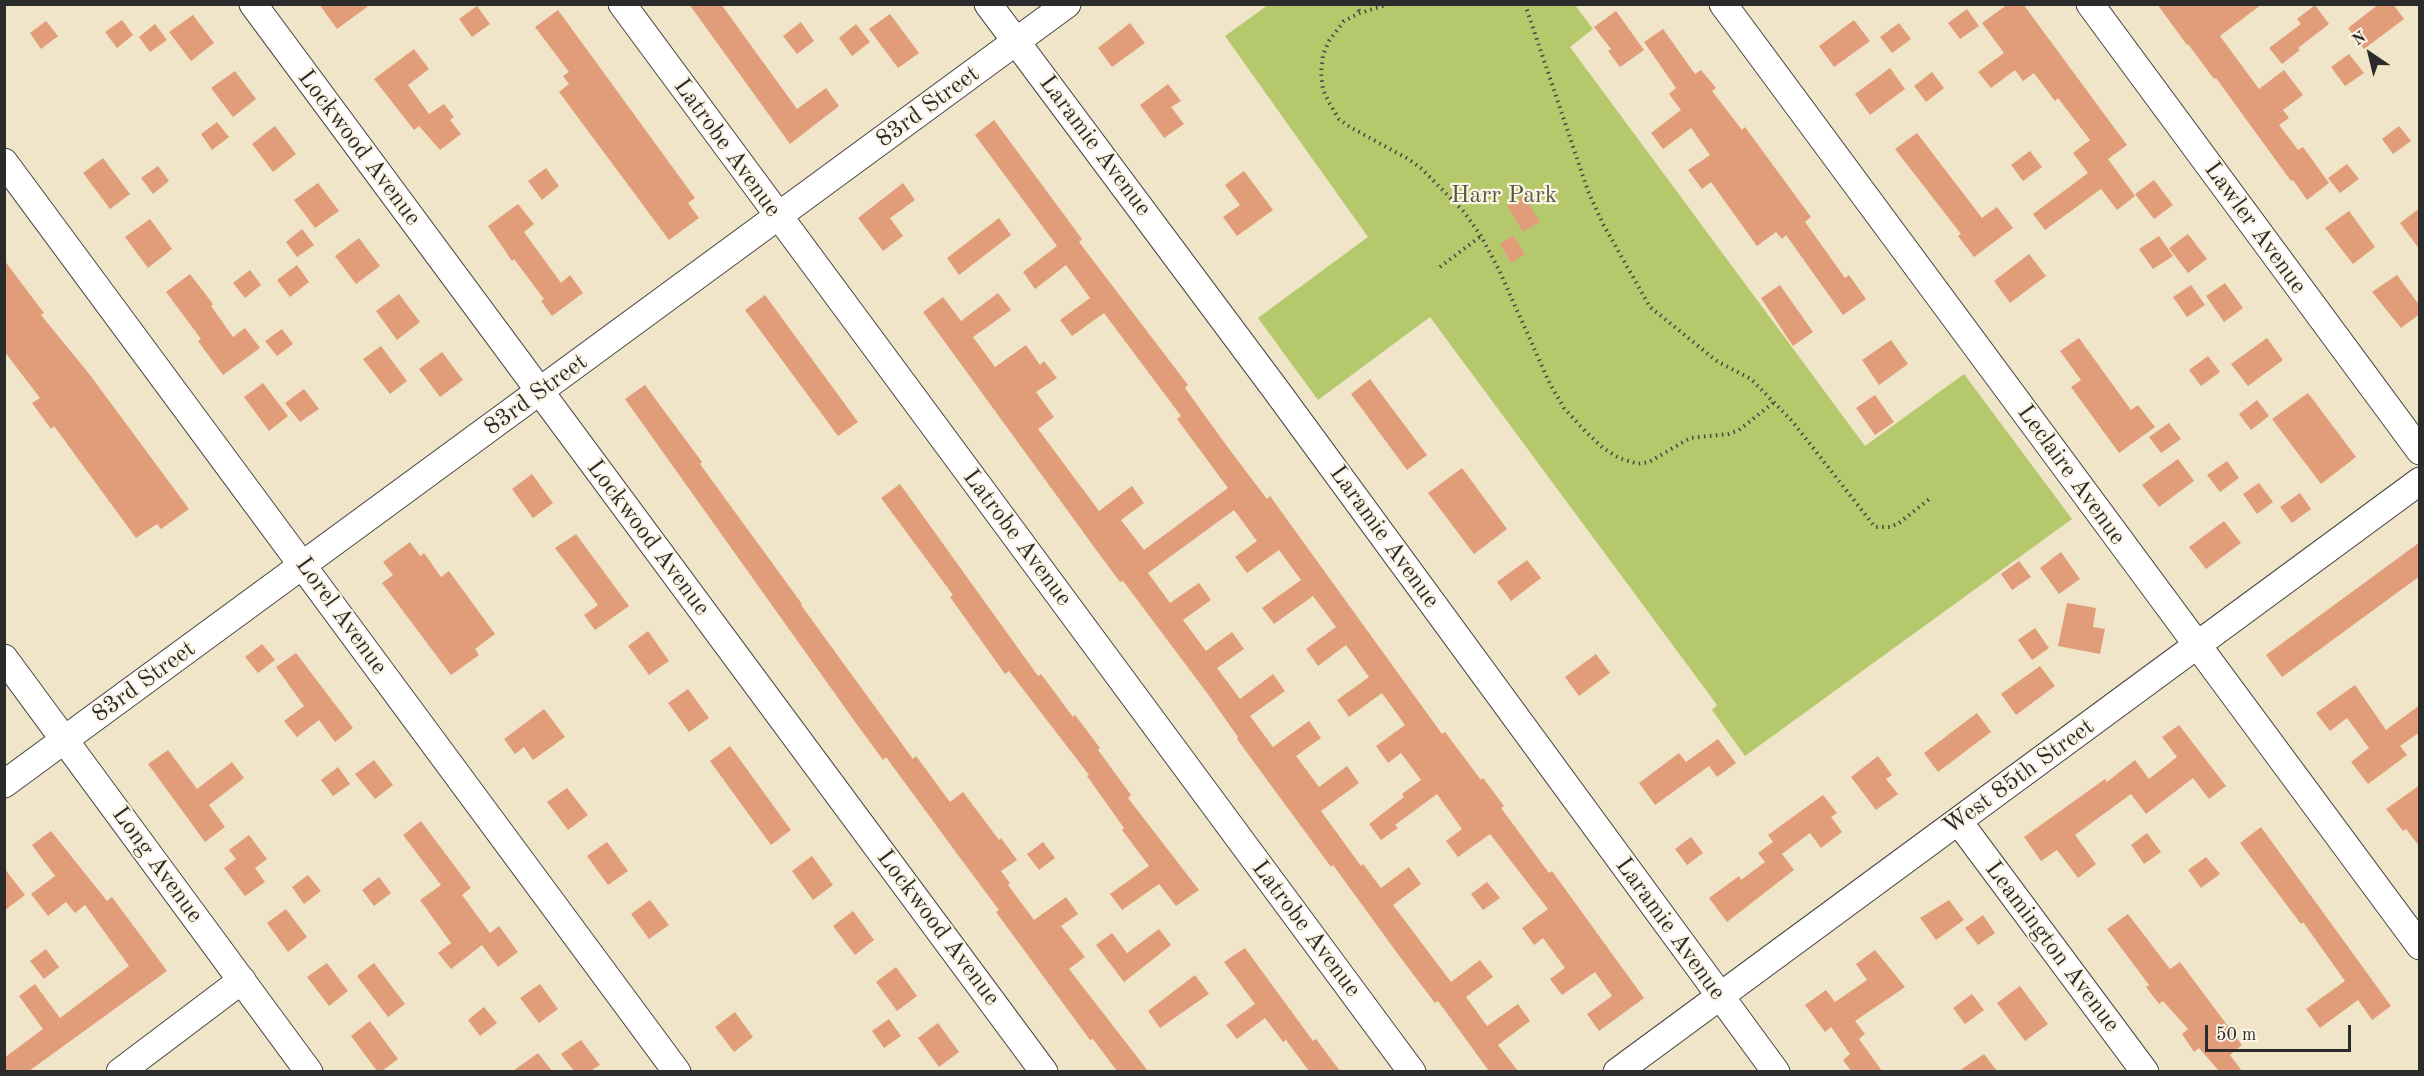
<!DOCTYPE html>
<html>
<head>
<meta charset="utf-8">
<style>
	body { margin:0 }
	#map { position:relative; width:2424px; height:1076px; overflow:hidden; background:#f0e5c8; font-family:"Old Standard TT",serif }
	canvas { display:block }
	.frame { position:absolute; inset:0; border:6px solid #2b2b2b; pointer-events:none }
	.north { position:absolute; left:2340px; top:24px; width:60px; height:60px; -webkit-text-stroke:4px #fcf5e5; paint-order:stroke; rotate:325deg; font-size:16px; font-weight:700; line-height:24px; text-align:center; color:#2b2b2b }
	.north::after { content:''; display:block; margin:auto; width:21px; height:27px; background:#2b2b2b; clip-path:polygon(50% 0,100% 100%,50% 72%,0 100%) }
	.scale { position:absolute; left:2205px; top:1025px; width:146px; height:27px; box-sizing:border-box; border:3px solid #2b2b2b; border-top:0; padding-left:8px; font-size:18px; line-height:21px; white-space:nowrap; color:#2b2b2b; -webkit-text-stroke:4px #fcf5e5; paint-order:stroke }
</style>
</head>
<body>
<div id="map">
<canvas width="2424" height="1076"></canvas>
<div class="frame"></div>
<div class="north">N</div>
<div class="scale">50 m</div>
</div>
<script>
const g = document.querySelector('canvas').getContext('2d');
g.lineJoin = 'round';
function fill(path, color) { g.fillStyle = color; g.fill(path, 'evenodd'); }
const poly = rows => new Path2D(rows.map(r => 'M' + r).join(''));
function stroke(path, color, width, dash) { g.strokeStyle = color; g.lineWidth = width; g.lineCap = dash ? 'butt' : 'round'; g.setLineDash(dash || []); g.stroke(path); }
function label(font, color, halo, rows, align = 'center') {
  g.font = font + ' "Old Standard TT",serif'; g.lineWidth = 4.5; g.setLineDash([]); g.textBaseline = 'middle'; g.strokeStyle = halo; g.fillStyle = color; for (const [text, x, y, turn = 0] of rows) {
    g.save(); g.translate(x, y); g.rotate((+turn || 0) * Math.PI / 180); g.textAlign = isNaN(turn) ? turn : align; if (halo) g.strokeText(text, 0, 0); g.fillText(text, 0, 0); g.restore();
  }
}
fill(poly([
	[1268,5,1575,5,1593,29,1570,47,1865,446,1964,374,2072,519,1745,756,1712,710,1717,705,1430,317,1318,400,1258,318,1368,237,1225,36]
]), '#b5c96c');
fill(poly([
	[319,4,371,4,337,29],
	[689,4,721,4,797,109,826,88,839,106,790,144],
	[2008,4,2023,4,2127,145,2108,159,2135,196,2117,210,2101,189,2045,230,2033,214,2088,173,2073,153,2090,140,2058,98,2055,101,2034,73,2023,81,2015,70,1991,88,1978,72,2004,53,1982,23],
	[2157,4,2262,4,2220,36,2259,89,2284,70,2303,95,2283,110,2289,118,2279,125,2298,150,2303,147,2329,183,2307,200,2293,180,2291,181,2216,78,2214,79,2188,44,2187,45],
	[2379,4,2393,4,2404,19,2364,49,2348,28],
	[2315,5,2329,24,2298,48,2300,50,2282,64,2269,48,2301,24,2297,19],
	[477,6,490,24,472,37,459,19],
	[1967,9,1979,26,1960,39,1948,23],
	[558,10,695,198,688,203,699,218,669,240,559,92,569,84,563,76,569,72,535,27],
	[1616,11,1644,50,1620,67,1608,51,1611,49,1594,27],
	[890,14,919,53,898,68,869,29],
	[193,15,214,43,191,61,169,32],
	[122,20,133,35,117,48,105,32],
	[1854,20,1870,41,1834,67,1819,46],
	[46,21,58,36,41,49,30,33],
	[801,22,814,41,797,54,783,36],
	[1130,23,1145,43,1112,67,1098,48],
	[1899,23,1911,39,1892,53,1880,37],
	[155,24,167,40,150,52,139,37],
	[856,24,870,42,852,56,839,38],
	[1663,29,1695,74,1701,70,1716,88,1712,91,1742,130,1745,127,1811,217,1805,222,1845,278,1849,275,1866,299,1843,315,1786,235,1782,239,1776,232,1757,246,1711,182,1702,189,1688,170,1710,155,1691,128,1663,149,1651,133,1681,110,1669,94,1676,88,1644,42],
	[414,49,429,69,408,85,429,114,444,104,454,117,450,120,461,134,440,150,419,126,414,130,374,79],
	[2349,54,2364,73,2345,86,2331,67],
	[1890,68,1905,89,1870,115,1855,94],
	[235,71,256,99,233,117,211,88],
	[1932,72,1944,88,1926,102,1914,86],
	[1168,84,1181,101,1171,107,1184,124,1164,138,1140,105],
	[994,120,1082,239,1079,242,1188,385,1185,388,1229,449,1267,499,1270,496,1442,734,1445,732,1481,780,1483,778,1504,806,1501,808,1549,873,1552,871,1644,998,1599,1031,1587,1014,1612,996,1595,972,1562,995,1550,979,1565,968,1543,938,1534,945,1522,928,1548,909,1490,834,1458,857,1446,841,1462,829,1437,794,1395,825,1398,828,1381,840,1369,824,1404,797,1402,794,1421,780,1401,753,1388,763,1376,746,1405,725,1382,693,1349,717,1337,700,1369,677,1346,645,1318,666,1306,649,1336,627,1313,596,1274,624,1262,608,1301,580,1279,550,1247,573,1235,557,1257,541,1234,510,1148,573,1170,603,1199,583,1211,600,1183,620,1206,651,1232,632,1244,649,1217,668,1240,699,1273,674,1285,691,1250,716,1273,747,1309,721,1321,738,1296,756,1319,787,1347,766,1359,783,1321,811,1361,866,1363,864,1381,888,1409,867,1421,884,1393,905,1451,982,1480,960,1493,977,1466,997,1487,1026,1518,1004,1530,1021,1498,1045,1518,1071,1489,1071,1438,1001,1435,1003,1403,961,1333,865,1331,867,1237,739,1238,737,1207,693,1123,581,1120,582,1097,551,923,312,943,297,961,321,998,293,1011,310,973,337,995,367,1026,345,1040,365,1044,361,1057,378,1036,392,1054,417,1038,429,1099,511,1132,486,1144,503,1121,520,1144,550,1228,488,1177,419,1181,416,1104,313,1072,336,1060,320,1090,298,1066,265,1035,289,1023,272,1057,246,975,135],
	[217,122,229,137,212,150,201,134],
	[275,126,296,154,273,172,252,144],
	[2399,126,2411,141,2393,154,2382,139],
	[1917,133,1982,218,1997,207,2013,228,1974,257,1958,236,1961,234,1895,149],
	[2030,151,2042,167,2023,181,2011,165],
	[103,158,130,194,110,209,83,173],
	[2347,164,2359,179,2340,193,2328,178],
	[158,166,169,181,153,194,141,178],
	[546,168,559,186,542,200,528,181],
	[1244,171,1273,210,1237,236,1223,217,1240,205,1225,185],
	[2154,180,2173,205,2154,219,2135,194],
	[318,183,339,211,315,228,294,200],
	[903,183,915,200,890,218,903,236,883,251,858,218],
	[1524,196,1540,222,1523,232,1507,206],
	[518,204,534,224,524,232,561,283,570,275,583,293,552,316,541,301,544,299,514,259,512,261,488,226],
	[2420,208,2420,250,2400,223],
	[2349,211,2375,247,2353,264,2325,228],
	[999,218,1011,235,959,275,947,258],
	[150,219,172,249,148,268,125,237],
	[302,229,314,245,297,257,286,242],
	[2188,234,2207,259,2188,273,2169,248],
	[1513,235,1525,254,1511,263,1500,244],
	[2159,236,2173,256,2153,269,2139,249],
	[359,238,380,266,356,284,335,256],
	[2029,254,2046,276,2010,303,1994,281],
	[4,260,44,313,41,315,90,375,189,509,161,529,157,524,136,538,54,426,51,429,32,403,40,398,4,351],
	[297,265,309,282,290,297,277,280],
	[250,270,261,285,245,298,233,283],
	[190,274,213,304,211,306,233,337,245,328,260,348,223,375,198,341,201,339,166,292],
	[2397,275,2420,306,2420,314,2401,328,2372,292],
	[2225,283,2243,308,2224,322,2206,296],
	[1780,285,1813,332,1793,346,1761,298],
	[2191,285,2205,305,2187,317,2173,297],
	[399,294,420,322,397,340,376,311],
	[765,295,858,422,838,436,745,310],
	[282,329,293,344,277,356,265,341],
	[2079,338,2131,410,2138,405,2155,427,2119,453,2071,387,2081,380,2060,351],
	[2267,338,2283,360,2248,386,2231,364],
	[1891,340,1908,364,1879,385,1862,360],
	[381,346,407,381,390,394,363,359],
	[442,352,463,380,440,397,419,369],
	[2208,356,2220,372,2201,386,2189,370],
	[1370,379,1427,455,1407,470,1351,394],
	[263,383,288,416,269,431,244,397],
	[645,385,702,462,700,464,802,604,801,605,913,759,916,756,950,802,963,792,999,840,1001,838,1017,860,1001,871,1010,883,1008,885,1034,920,1066,897,1078,914,1061,926,1085,957,1069,969,1148,1071,1117,1071,1093,1039,1090,1040,996,912,999,910,955,851,886,757,883,760,858,726,625,399],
	[304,389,319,409,300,422,285,403],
	[2308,393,2356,457,2321,484,2272,419],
	[1875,395,1894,422,1875,435,1856,408],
	[2257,400,2269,416,2251,430,2239,414],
	[2169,423,2181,439,2161,453,2149,437],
	[2178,459,2194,481,2159,507,2142,485],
	[2227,461,2239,478,2220,492,2207,475],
	[1462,468,1507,529,1474,554,1428,493],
	[532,474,553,503,533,518,512,489],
	[2259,483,2273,502,2257,514,2243,494],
	[900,484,1038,676,1041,674,1073,717,1075,715,1100,748,1098,750,1131,795,1128,798,1199,890,1176,906,1159,884,1122,910,1110,894,1149,866,1122,830,1124,828,1087,776,1089,775,1009,671,1005,674,950,597,953,595,881,498],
	[2300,493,2311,509,2292,523,2280,507],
	[2224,521,2241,543,2206,569,2189,547],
	[576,534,629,606,595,630,584,615,598,605,555,548],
	[410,542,420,556,424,553,441,577,449,571,495,634,475,649,479,655,451,675,382,583,393,575,383,562],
	[2420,542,2420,576,2282,677,2266,655],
	[2061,552,2080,579,2059,594,2040,568],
	[1527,560,1541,578,1511,601,1497,582],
	[2019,561,2031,577,2012,590,2001,574],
	[2067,603,2096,608,2093,627,2105,629,2100,654,2058,646],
	[2035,628,2049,648,2032,660,2018,640],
	[648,631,669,661,649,675,628,646],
	[262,644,275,660,258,673,245,657],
	[296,653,353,728,335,742,319,720,297,737,284,721,304,706,276,667],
	[1596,654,1610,673,1579,696,1565,677],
	[2040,666,2055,686,2016,715,2001,694],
	[2355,685,2386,730,2420,705,2420,732,2400,746,2407,755,2368,784,2351,762,2369,748,2347,718,2330,731,2316,713],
	[688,689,709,718,689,732,668,703],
	[544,709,565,737,533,760,524,747,515,754,504,739],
	[1977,713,1991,732,1938,772,1924,753],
	[2179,725,2226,786,2209,799,2193,778,2146,814,2131,794,2075,835,2096,864,2078,878,2057,850,2041,861,2024,837,2105,779,2107,782,2135,760,2149,779,2177,757,2162,737],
	[1718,739,1736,763,1717,777,1709,766,1655,805,1639,783,1679,753,1686,762],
	[730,746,791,830,771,845,710,761],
	[168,750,197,789,232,762,244,778,209,805,225,827,205,842,148,764],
	[1878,756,1892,775,1886,779,1898,794,1876,810,1851,777],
	[374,760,393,785,375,799,355,774],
	[338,767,350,784,333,796,321,780],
	[2420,785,2420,847,2406,829,2403,831,2386,809],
	[567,788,588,815,568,830,547,802],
	[1823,795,1837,813,1831,817,1842,832,1821,848,1810,833,1782,854,1794,870,1727,922,1709,898,1739,876,1741,880,1765,862,1758,853,1773,842,1768,835],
	[421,821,471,888,462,895,490,933,499,926,518,952,498,967,482,945,451,969,438,953,451,943,420,900,441,885,403,835],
	[2261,827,2391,1006,2372,1020,2358,1000,2320,1028,2306,1009,2345,981,2303,922,2301,924,2240,843],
	[51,831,107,901,112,897,167,971,29,1071,4,1071,4,1058,43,1029,19,996,35,984,60,1018,129,966,85,905,75,913,66,902,48,916,31,894,55,876,32,845],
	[2147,833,2161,852,2144,864,2131,845],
	[249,835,267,859,255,868,265,882,245,896,224,868,236,859,229,850],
	[1691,837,1703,853,1687,865,1675,849],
	[607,842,628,871,608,885,587,856],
	[1043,842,1055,858,1039,870,1027,854],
	[812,856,833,885,813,900,792,871],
	[2206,857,2220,874,2201,888,2188,870],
	[4,868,25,895,4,911],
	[308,875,321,891,304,904,292,887],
	[379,877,391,893,374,906,362,890],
	[1487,882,1500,898,1483,910,1471,894],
	[650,900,669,925,649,939,631,914],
	[1949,900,1964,920,1936,940,1920,918],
	[286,909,307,937,288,952,267,923],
	[853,911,874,940,855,955,833,926],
	[2128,914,2170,969,2180,962,2242,1045,2230,1055,2242,1071,2219,1071,2199,1048,2194,1052,2182,1034,2188,1029,2163,1001,2159,1004,2146,987,2149,985,2107,929],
	[1983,915,1995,933,1978,945,1965,928],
	[1159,929,1171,945,1124,982,1096,945,1112,933,1127,953],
	[1245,948,1313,1041,1316,1039,1340,1071,1309,1071,1286,1040,1283,1042,1265,1018,1237,1039,1226,1025,1255,1004,1224,962],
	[46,949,59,967,44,979,30,961],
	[1875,950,1905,987,1855,1021,1865,1034,1859,1039,1882,1071,1851,1071,1843,1060,1850,1054,1831,1027,1825,1032,1805,1005,1826,990,1835,1002,1867,980,1856,964],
	[327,963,348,991,329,1006,307,977],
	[374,963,405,1004,388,1017,357,976],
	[896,967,917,996,897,1011,876,982],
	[1195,975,1209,994,1160,1028,1148,1011],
	[540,984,558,1009,539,1023,520,998],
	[2020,986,2048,1024,2025,1041,1997,1003],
	[1972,994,1984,1010,1965,1024,1953,1008],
	[484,1007,497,1023,480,1036,468,1020],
	[735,1012,753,1037,734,1052,715,1027],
	[889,1019,901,1036,884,1048,872,1031],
	[370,1021,398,1059,382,1071,377,1071,351,1036],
	[938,1023,959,1052,939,1067,918,1038],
	[581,1040,600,1065,590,1071,574,1071,561,1054],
	[538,1053,552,1071,513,1071],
	[1984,1054,1997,1071,1959,1071]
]), '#e19d79');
const minor = poly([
	[253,4,1044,1072],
	[622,4,1412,1072],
	[988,4,1276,390,1776,1072],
	[1723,4,2420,946],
	[2090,4,2420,451],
	[4,162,677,1072],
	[4,658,309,1072],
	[4,784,1067,4],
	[1959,822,2145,1072],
	[120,1072,242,980],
	[1617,1072,2420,481]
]);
stroke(minor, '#494743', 29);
stroke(poly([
	[1356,4,1360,13],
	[1389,4,1360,13,1344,21,1329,41,1323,55,1321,73,1323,90,1330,104,1339,119,1350,127,1410,160,1422,169,1464,212,1481,236,1499,270,1550,384,1564,408,1585,431,1603,448,1619,458,1638,464,1649,462,1690,438,1728,434,1739,430,1773,403],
	[1525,4,1588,191,1603,224,1650,307,1718,362,1751,379,1792,421,1875,527,1890,527,1899,523,1932,497],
	[1440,267,1481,236]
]), '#494743', 4, [1.5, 4.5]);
stroke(minor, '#fff', 27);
label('24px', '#2b2b2b', '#fcf5e5', [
	["83rd Street",928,107,-36],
	["Laramie Avenue",1095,146,53],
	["Lockwood Avenue",359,148,53],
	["Latrobe Avenue",727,148,54],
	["Lawler Avenue",2255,228,54],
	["83rd Street",536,395,-36],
	["Leclaire Avenue",2071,475,54],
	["Laramie Avenue",1384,537,54],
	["Lockwood Avenue",648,538,53],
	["Latrobe Avenue",1017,538,53],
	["Lorel Avenue",341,616,54],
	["83rd Street",144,682,-36],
	["West 85th Street",2019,777,-36],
	["Long Avenue",157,865,54],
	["Lockwood Avenue",938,928,53],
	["Latrobe Avenue",1306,929,53],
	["Laramie Avenue",1670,929,54],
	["Leamington Avenue",2052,947,53]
]);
label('24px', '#545a3e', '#fcf5e5', [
	["Harr Park",1504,196]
]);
</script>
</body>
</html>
